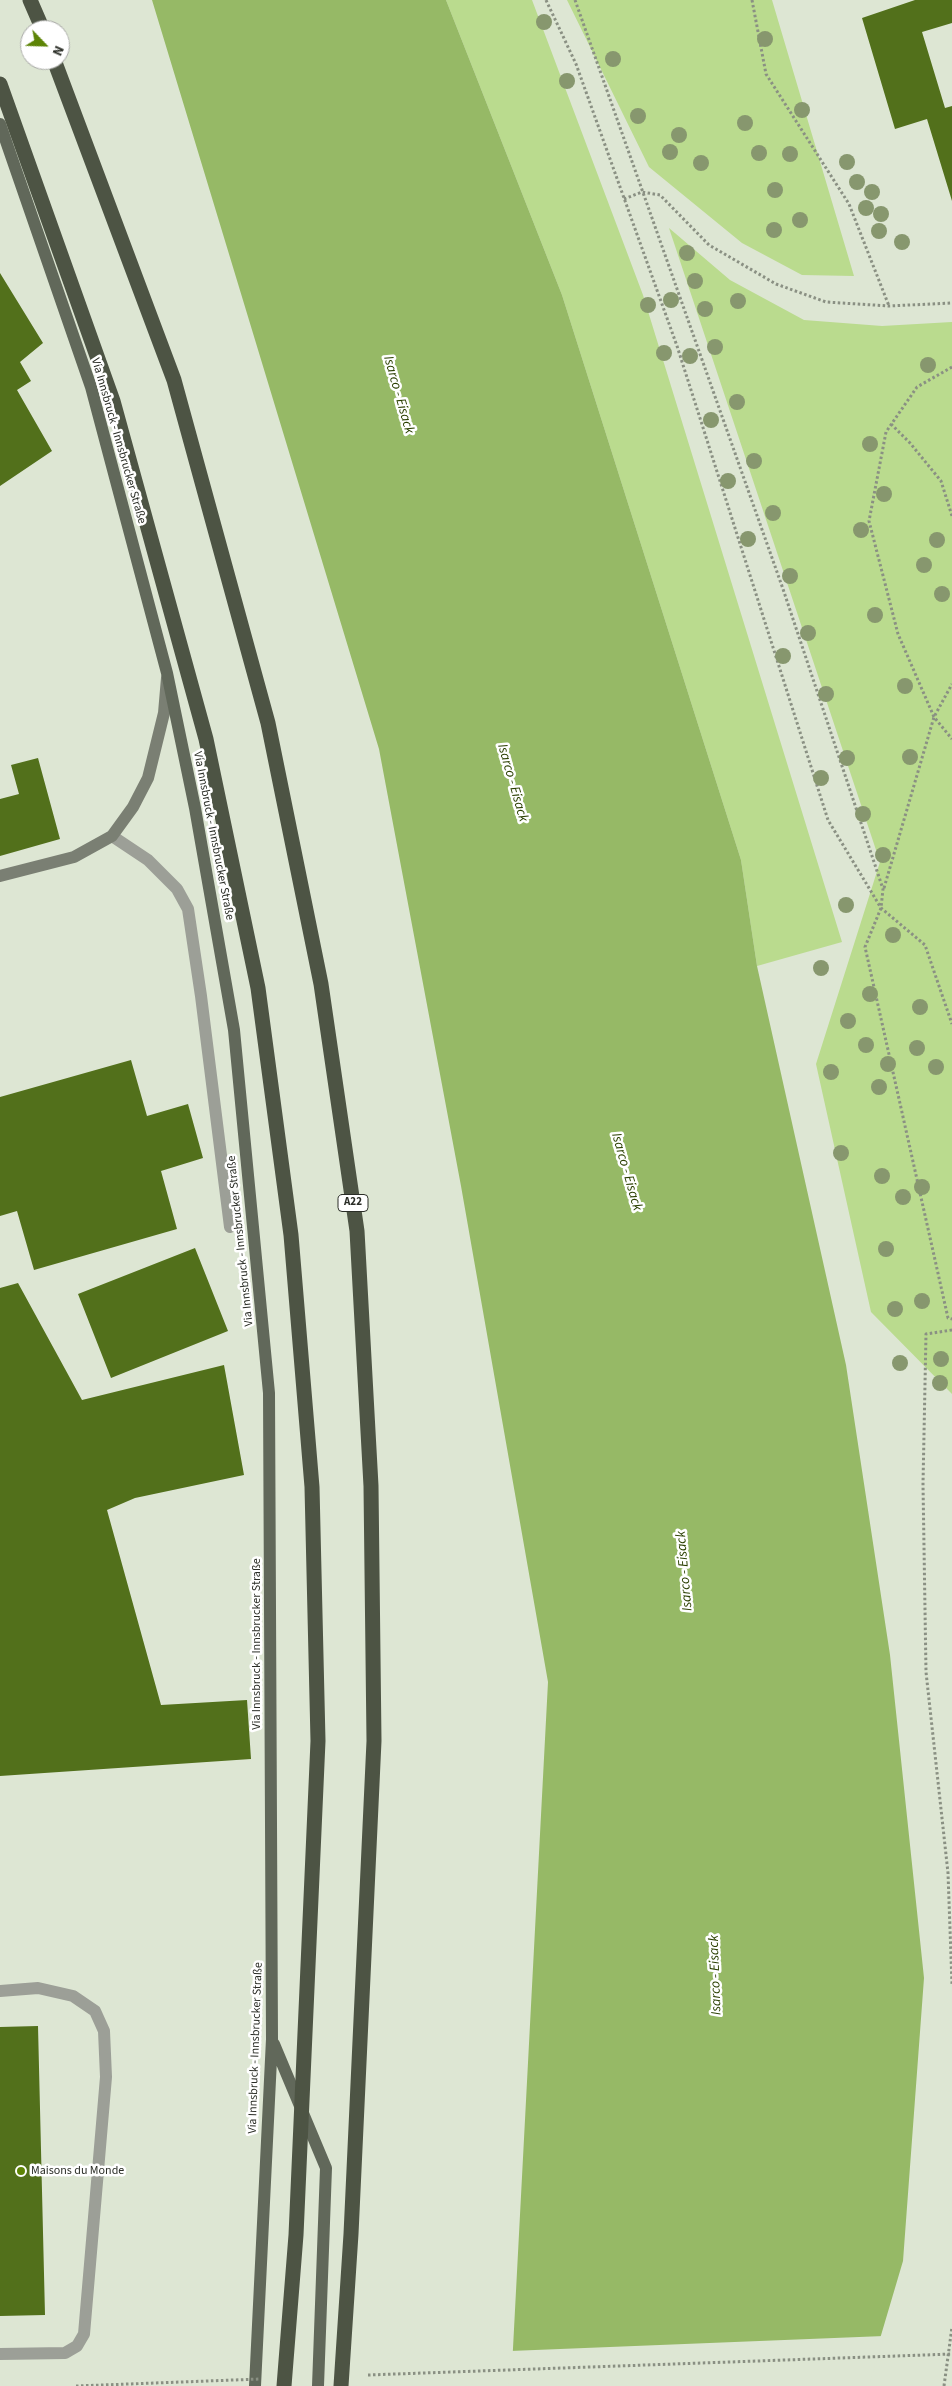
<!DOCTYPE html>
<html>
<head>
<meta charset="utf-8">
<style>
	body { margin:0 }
	#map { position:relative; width:952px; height:2386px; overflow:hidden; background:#dde6d3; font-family:"Source Sans 3",sans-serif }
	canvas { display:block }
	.north { position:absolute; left:20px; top:20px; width:50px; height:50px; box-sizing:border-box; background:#fff; border:1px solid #aaaba8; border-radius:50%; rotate:114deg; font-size:14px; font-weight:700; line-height:20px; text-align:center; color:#2a2d26 }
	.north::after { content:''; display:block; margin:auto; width:18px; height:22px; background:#5d8406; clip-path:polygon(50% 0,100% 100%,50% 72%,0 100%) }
</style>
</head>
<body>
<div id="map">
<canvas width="952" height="2386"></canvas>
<div class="north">N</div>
</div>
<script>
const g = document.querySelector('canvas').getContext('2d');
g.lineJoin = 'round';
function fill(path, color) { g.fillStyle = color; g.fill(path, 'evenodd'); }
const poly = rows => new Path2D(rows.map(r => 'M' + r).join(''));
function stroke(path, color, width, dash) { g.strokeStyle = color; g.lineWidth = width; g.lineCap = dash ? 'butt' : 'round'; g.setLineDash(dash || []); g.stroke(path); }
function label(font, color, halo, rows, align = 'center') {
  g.font = font + ' "Source Sans 3",sans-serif'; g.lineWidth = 5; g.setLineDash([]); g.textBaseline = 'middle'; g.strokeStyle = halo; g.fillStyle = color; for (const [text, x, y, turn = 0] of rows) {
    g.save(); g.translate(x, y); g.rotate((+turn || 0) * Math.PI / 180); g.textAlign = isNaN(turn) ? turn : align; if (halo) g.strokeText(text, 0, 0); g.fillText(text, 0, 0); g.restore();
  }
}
fill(poly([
	[446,0,532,0,643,295,842,942,757,966,741,860,562,295],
	[567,0,772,0,854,276,802,275,742,243,649,167],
	[669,228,730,280,804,320,882,326,952,322,952,1394,871,1312,816,1064,880,862]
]), '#badb8e');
fill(poly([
	[152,0,446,0,562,295,741,860,757,966,846,1365,890,1655,924,1978,903,2261,866,2386,511,2386,548,1682,461,1186,379,749]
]), '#96b966');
fill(poly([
	[884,2336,869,2386,508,2386,510,2351]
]), '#dde6d3');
fill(poly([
	[915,0,952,0,952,23,922,32,945,108,952,106,952,201,927,119,895,129,862,18],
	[0,273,43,343,20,362,31,381,17,390,52,451,0,486],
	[38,758,60,839,0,856,0,799,19,794,11,765],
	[131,1060,147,1116,188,1104,203,1158,161,1171,177,1229,34,1270,17,1211,0,1216,0,1097],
	[195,1248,228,1331,111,1378,78,1294],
	[18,1283,82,1400,224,1365,244,1475,135,1498,107,1510,161,1705,247,1700,251,1759,0,1776,0,1288],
	[38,2026,45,2315,0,2316,0,2027]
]), '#52701b');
stroke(poly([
	[546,0,576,64,677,346,828,820,881,908,925,945,952,1024],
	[575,0,783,589,883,889,881,908,865,947,948,1318,952,1319],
	[752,0,766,74,849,204,889,306],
	[624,199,642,192,660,195,709,245,776,284,826,302,889,306,952,303],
	[952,367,917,387,886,432,869,521,898,634,934,717,952,739],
	[891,424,910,443,941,481,952,516],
	[884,888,934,717,952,684],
	[952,1330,926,1334,923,1484,926,1672,948,1873,952,1984],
	[944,2386,952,2327]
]), '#8a9083', 3, [2.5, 2.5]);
stroke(poly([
	[112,836,148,860,177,889,188,909,201,996,230,1227],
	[0,1991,38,1988,73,1996,95,2011,104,2031,106,2077,84,2334,77,2346,65,2353,0,2354]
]), '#9c9f97', 12);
stroke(poly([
	[0,876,74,857,112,836,133,807,148,778,164,713,167,678]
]), '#7a7f73', 12);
stroke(poly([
	[0,124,91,387,167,673,195,808,234,1030,269,1393,272,2039,255,2386],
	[274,2044,326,2168,318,2386]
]), '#61685a', 12);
stroke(poly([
	[30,0,43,30]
]), '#4d5444', 15);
stroke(poly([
	[368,2375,952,2354],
	[76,2386,260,2379]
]), '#8a9083', 3, [2.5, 2.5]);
stroke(poly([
	[54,60,174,380,268,723,321,984,357,1231,371,1486,374,1741,351,2234,341,2386],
	[0,84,113,401,206,739,258,988,291,1235,312,1487,318,1741,296,2235,284,2386]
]), '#4d5444', 15);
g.fillStyle = '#87976e';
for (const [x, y] of [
	[544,22],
	[765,39],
	[613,59],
	[567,81],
	[802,110],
	[638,116],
	[745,123],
	[679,135],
	[670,152],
	[759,153],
	[790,154],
	[847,162],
	[701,163],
	[857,182],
	[775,190],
	[872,192],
	[866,208],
	[881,214],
	[800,220],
	[774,230],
	[879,231],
	[902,242],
	[687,253],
	[695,281],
	[671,300],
	[738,301],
	[648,305],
	[705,309],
	[715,347],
	[664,353],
	[690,356],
	[928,365],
	[737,402],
	[711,420],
	[870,444],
	[754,461],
	[728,481],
	[884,494],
	[773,513],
	[861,530],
	[748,539],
	[937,540],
	[924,565],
	[790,576],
	[942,594],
	[875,615],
	[808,633],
	[783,656],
	[905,686],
	[826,694],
	[910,757],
	[847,758],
	[821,778],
	[863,814],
	[883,855],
	[846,905],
	[893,935],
	[821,968],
	[870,994],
	[920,1007],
	[848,1021],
	[866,1045],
	[917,1048],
	[888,1064],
	[936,1067],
	[831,1072],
	[879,1087],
	[841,1153],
	[882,1176],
	[922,1187],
	[903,1197],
	[886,1249],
	[922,1301],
	[895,1309],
	[941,1359],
	[900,1363],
	[940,1383]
]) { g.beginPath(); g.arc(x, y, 8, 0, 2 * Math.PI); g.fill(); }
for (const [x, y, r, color] of [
	[21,2171,5,"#5d8406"]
]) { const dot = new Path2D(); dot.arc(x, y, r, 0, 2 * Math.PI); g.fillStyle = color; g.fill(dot); stroke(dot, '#fff', 2); }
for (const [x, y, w] of [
	[353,1203,30]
]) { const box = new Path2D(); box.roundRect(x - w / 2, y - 8.5, w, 17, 4); g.fillStyle = '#fff'; g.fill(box); stroke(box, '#2a2d26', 1); }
label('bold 11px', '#2a2d26', null, [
	["A22",353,1203]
]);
label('12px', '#2a2d26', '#fff', [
	["Via Innsbruck - Innsbrucker Straße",118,441,74],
	["Via Innsbruck - Innsbrucker Straße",213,836,79],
	["Via Innsbruck - Innsbrucker Straße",241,1241,-96],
	["Via Innsbruck - Innsbrucker Straße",257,1644,-90],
	["Via Innsbruck - Innsbrucker Straße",256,2048,-88]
]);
label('12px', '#2a2d26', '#fff', [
	["Maisons du Monde",31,2171]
], 'left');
label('italic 14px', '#2a3f00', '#fff', [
	["Isarco - Eisack",398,395,74],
	["Isarco - Eisack",512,783,74],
	["Isarco - Eisack",626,1172,74],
	["Isarco - Eisack",685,1571,-95],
	["Isarco - Eisack",716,1975,-92]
]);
</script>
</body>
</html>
